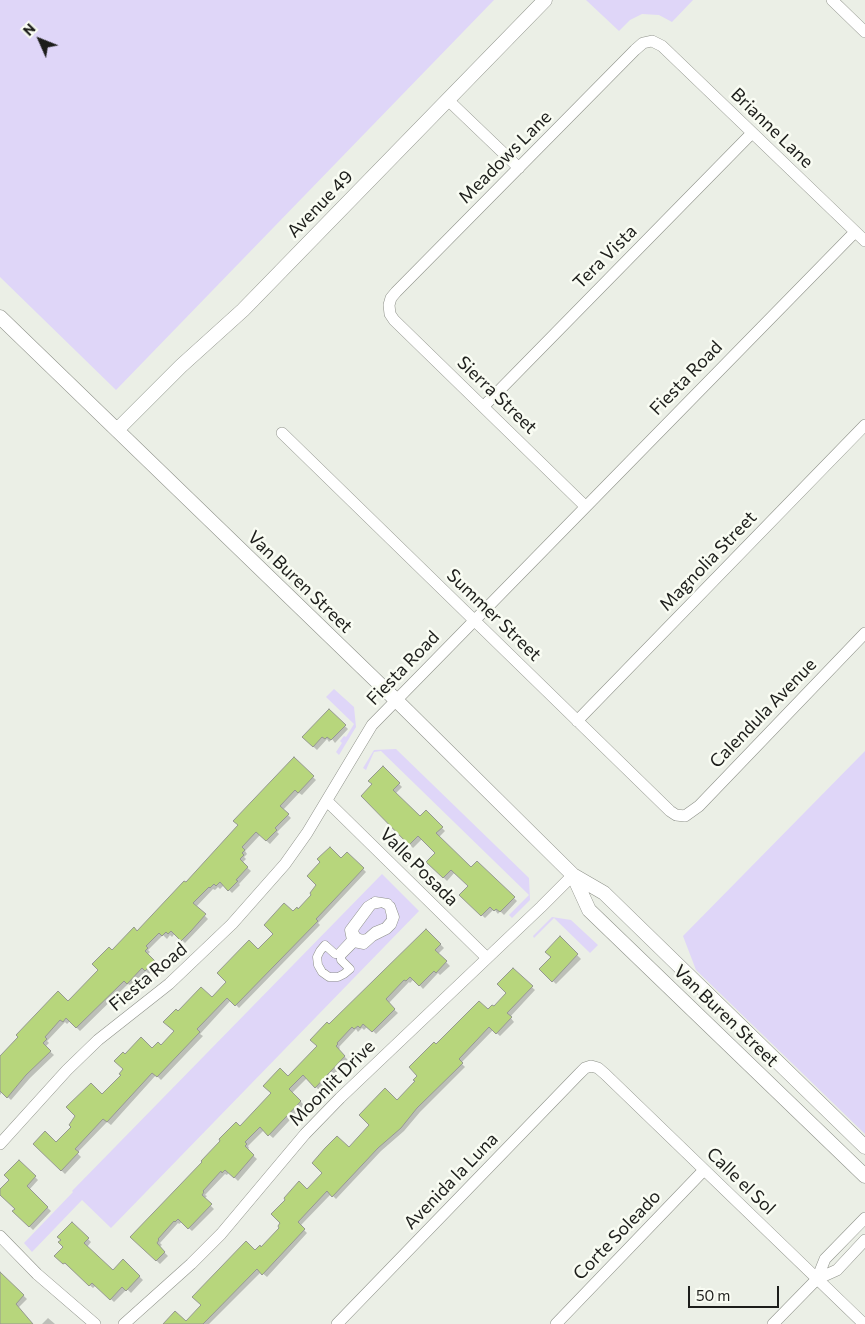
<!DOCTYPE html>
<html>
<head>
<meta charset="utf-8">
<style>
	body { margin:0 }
	#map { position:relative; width:865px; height:1324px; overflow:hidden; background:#ebefe6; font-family:Commissioner,sans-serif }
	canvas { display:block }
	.north { position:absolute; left:15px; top:15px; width:50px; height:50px; -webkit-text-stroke:4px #f9fcf3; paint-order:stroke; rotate:314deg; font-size:14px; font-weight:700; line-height:20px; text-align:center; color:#1c1d1a }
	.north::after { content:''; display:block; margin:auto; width:18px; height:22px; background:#1c1d1a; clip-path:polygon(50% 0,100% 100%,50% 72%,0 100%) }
	.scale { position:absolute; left:688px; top:1286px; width:91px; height:22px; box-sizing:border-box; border:2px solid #1c1d1a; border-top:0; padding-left:6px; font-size:15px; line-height:18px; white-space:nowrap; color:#1c1d1a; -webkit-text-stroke:4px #f9fcf3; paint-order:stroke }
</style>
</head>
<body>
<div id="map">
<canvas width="865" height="1324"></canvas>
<div class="north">N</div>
<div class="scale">50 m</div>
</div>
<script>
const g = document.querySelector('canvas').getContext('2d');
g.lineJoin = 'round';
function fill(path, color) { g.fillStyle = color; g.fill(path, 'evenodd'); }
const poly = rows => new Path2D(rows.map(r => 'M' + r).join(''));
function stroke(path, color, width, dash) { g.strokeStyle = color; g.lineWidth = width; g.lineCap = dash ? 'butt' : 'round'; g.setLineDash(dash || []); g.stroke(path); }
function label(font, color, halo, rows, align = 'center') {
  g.font = font + ' Commissioner,sans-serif'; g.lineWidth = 5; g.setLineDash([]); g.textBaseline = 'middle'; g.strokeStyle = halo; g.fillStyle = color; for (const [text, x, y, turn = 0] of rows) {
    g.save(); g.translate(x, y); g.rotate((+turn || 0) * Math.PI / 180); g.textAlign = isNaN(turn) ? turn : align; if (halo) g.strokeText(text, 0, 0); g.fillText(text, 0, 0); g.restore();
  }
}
fill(poly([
	[0,0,494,0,116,390,0,277],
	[586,0,693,0,672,22,659,15,642,14,630,20,619,31],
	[334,689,354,707,356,727,339,755,336,752,342,743,340,741,344,736,346,737,354,724,326,697],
	[396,749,529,878,530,900,512,918,509,915,529,895,381,751,374,752,366,770,363,768,374,750],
	[865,751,865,1134,696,970,683,936],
	[382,874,419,911,111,1228,82,1200,32,1252,24,1243,73,1192,72,1191],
	[552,917,571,920,598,945,590,953,554,918,534,938,533,936]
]), '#dfd6f8');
fill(poly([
	[329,711,348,729,335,743,332,739,329,742,327,739,317,750,303,737],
	[294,759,316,780,302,795,299,793,283,810,291,818,277,832,279,834,270,844,260,835,245,851,247,854,244,857,246,859,242,863,251,871,239,884,240,885,232,893,224,885,220,889,218,887,215,890,213,889,196,907,208,919,185,943,175,933,172,937,170,935,167,939,163,935,148,950,150,952,147,955,157,965,149,974,146,971,131,986,128,984,80,1031,70,1021,67,1024,65,1022,47,1041,49,1043,45,1047,54,1055,30,1078,11,1100,2,1092,0,1095,0,1058,68,1002,99,970,112,952,137,933,186,884,240,825],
	[383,768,402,787,395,794,420,818,426,812,445,831,439,837,472,869,477,863,517,901,504,915,500,911,498,914,494,909,485,918,461,895,470,886,455,872,447,881,428,862,437,853,422,839,413,848,363,796,374,785],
	[347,853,366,872,318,923,320,925,239,1008,231,1000,200,1034,203,1036,161,1080,156,1075,111,1125,107,1122,77,1153,81,1157,65,1174,34,1144,56,1144,122,1075,125,1069,125,1056,161,1047,175,1032,178,1013,212,999,293,913,299,910],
	[426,930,444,948,438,954,450,966,440,975,438,973,423,989,414,979,410,983,409,982,388,1004,398,1013,376,1034,368,1026,364,1030,362,1028,358,1032,356,1029,339,1047,340,1048,338,1050,348,1060,319,1090,307,1078,292,1093,304,1105,273,1138,264,1130,248,1146,249,1148,247,1150,257,1159,238,1181,229,1172,227,1175,225,1174,205,1195,207,1196,204,1199,214,1209,192,1231,182,1222,179,1224,178,1223,160,1243,162,1245,159,1247,168,1256,160,1264,132,1237,318,1046,329,1026],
	[560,938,581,959,556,984,541,969,553,957],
	[513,970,535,990,510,1017,514,1022,500,1036,493,1030,461,1063,465,1067,420,1112,404,1131,381,1151,336,1199,331,1194,300,1226,307,1233,267,1277,261,1272,209,1324,164,1324,186,1323,255,1252,261,1249,281,1228,307,1190,416,1081,436,1046,494,1008,508,993],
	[19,1161,38,1180,29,1190,51,1211,33,1230,14,1211,16,1209,0,1193,0,1191,11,1180],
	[72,1223,91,1242,87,1247,113,1272,123,1261,143,1280,131,1293,127,1289,114,1302,96,1285,93,1288,56,1256,65,1247],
	[0,1273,27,1299,18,1308,33,1324,3,1324,0,1321],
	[48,1318,55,1324,42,1324]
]), '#0003');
const building = poly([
	[329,709,346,725,331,740,327,737,325,739,322,737,313,747,302,737,329,709],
	[294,757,314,776,298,793,295,790,280,806,289,814,275,828,277,830,266,841,256,832,242,847,245,850,242,853,244,855,240,859,248,867,236,880,238,881,228,891,220,882,216,886,214,884,210,888,209,887,193,903,206,914,191,931,181,941,171,931,168,934,166,932,162,936,159,933,146,946,148,948,145,951,155,961,145,971,142,968,127,984,124,981,76,1028,66,1018,63,1022,60,1020,45,1037,47,1039,43,1043,51,1051,26,1075,7,1098,0,1091,0,1056,18,1037,16,1035,58,991,68,1001,98,970,92,964,109,947,112,950,134,927,137,931,184,881,186,882,238,825,233,821,294,757],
	[383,766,400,783,393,790,420,816,426,810,443,827,436,833,471,867,477,861,515,897,500,912,496,909,494,911,490,907,481,916,459,895,468,886,451,870,443,878,426,862,435,853,418,836,409,845,361,796,372,784,368,781,383,766],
	[330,847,341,858,347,852,364,868,316,919,318,921,235,1006,227,998,197,1029,200,1032,157,1077,152,1073,107,1122,103,1119,75,1149,79,1152,61,1171,33,1144,45,1131,56,1142,71,1127,69,1125,75,1116,66,1107,91,1083,102,1094,121,1075,119,1074,123,1069,114,1061,123,1052,125,1054,141,1037,152,1048,158,1042,161,1045,174,1031,163,1022,176,1009,178,1011,201,987,212,997,226,982,217,973,249,940,258,949,273,934,264,925,284,903,293,911,297,907,298,909,311,895,310,893,316,885,307,876,320,862,317,859,330,847],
	[426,929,441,944,435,950,447,961,436,973,434,971,419,986,410,977,406,981,404,980,386,999,395,1009,372,1032,363,1024,360,1028,358,1026,354,1029,352,1027,337,1043,338,1044,336,1046,345,1056,315,1088,303,1075,289,1089,301,1101,268,1136,260,1127,245,1142,247,1144,245,1146,254,1155,234,1178,225,1170,222,1173,221,1171,203,1191,204,1192,202,1195,212,1204,188,1229,178,1219,175,1222,174,1221,158,1239,159,1240,157,1243,165,1252,156,1261,130,1237,202,1162,201,1161,220,1141,219,1139,236,1122,240,1126,271,1093,263,1086,280,1068,288,1076,317,1046,310,1040,327,1022,329,1024,426,929],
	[560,936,578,954,552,982,539,969,551,957,545,952,560,936],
	[513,968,533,986,507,1013,512,1017,496,1034,489,1027,459,1059,463,1063,417,1108,401,1128,378,1148,332,1197,327,1191,298,1222,305,1229,262,1275,257,1269,203,1324,163,1324,175,1311,186,1321,201,1305,192,1297,246,1241,255,1250,260,1245,261,1247,279,1228,278,1226,280,1223,271,1214,285,1200,284,1198,299,1181,307,1189,322,1173,312,1163,325,1148,337,1136,349,1147,369,1125,359,1115,385,1088,397,1100,415,1081,413,1080,417,1076,409,1067,434,1042,436,1044,479,1001,488,1009,492,1005,494,1006,506,993,497,984,513,968],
	[19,1160,36,1176,27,1186,48,1207,29,1227,12,1211,15,1209,0,1195,0,1189,9,1180,4,1175,19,1160],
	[72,1222,89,1238,84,1243,113,1270,123,1259,140,1276,126,1291,122,1287,110,1300,92,1283,89,1286,65,1263,63,1264,54,1256,63,1247,58,1242,61,1240,57,1237,72,1222],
	[0,1272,24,1295,16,1304,33,1324,0,1324,0,1272]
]);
fill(building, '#b7d67c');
stroke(building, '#959890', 1);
const pedestrian = poly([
	[375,901,388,903,386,905,382,903,372,905,355,928,354,932,357,937,362,939,367,938,375,931,385,927,391,920,391,916,389,908,391,906,395,917,392,925,387,930,373,937,364,945,354,943,341,956,341,960,350,969,344,974,338,977,329,977,322,972,318,965,317,957,320,951,325,945,335,954,338,954,351,940,349,930,367,906,375,901]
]);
const minor = poly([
	[832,0,865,32],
	[448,100,519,168],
	[484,406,752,133],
	[282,433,670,811,676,815,685,816,699,806,865,633],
	[585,506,394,320,390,314,389,305,391,298,396,292,635,50,643,43,652,41,662,46,865,241],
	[577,721,865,425],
	[327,801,487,958],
	[0,1144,67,1070,98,1040,169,984,232,924,285,864,307,833,372,725,855,232],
	[0,1236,37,1274,95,1324],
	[817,1279,837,1270,865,1240],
	[124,1324,191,1264,221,1234,305,1134,340,1098,541,907,573,875],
	[337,1324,578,1075,585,1068,591,1066,598,1068,605,1074,864,1324],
	[556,1324,704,1170],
	[773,1324,817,1279,825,1259,865,1218]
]);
const tertiary = poly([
	[0,317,396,700,573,875,604,893,865,1147],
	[117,430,181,366,243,310,545,0],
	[573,875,589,910,865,1176]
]);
stroke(pedestrian, '#8f928a', 9);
stroke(minor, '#8f928a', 12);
stroke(tertiary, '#8f928a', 15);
stroke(pedestrian, '#fff', 8);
stroke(minor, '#fff', 11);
stroke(tertiary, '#fff', 14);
label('18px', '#1c1d1a', '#f9fcf3', [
	["Brianne Lane",772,128,44],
	["Meadows Lane",505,157,-45],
	["Avenue 49",320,204,-46],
	["Tera Vista",605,257,-45],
	["Fiesta Road",686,378,-46],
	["Sierra Street",497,395,44],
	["Magnolia Street",708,561,-46],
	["Van Buren Street",300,582,44],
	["Summer Street",494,615,44],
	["Fiesta Road",403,668,-46],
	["Calendula Avenue",763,713,-46],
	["Valle Posada",419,867,45],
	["Fiesta Road",148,977,-40],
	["Van Buren Street",726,1016,44],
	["Moonlit Drive",332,1083,-45],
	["Avenida la Luna",451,1181,-46],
	["Calle el Sol",741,1181,44],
	["Corte Soleado",617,1235,-46]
]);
</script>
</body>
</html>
